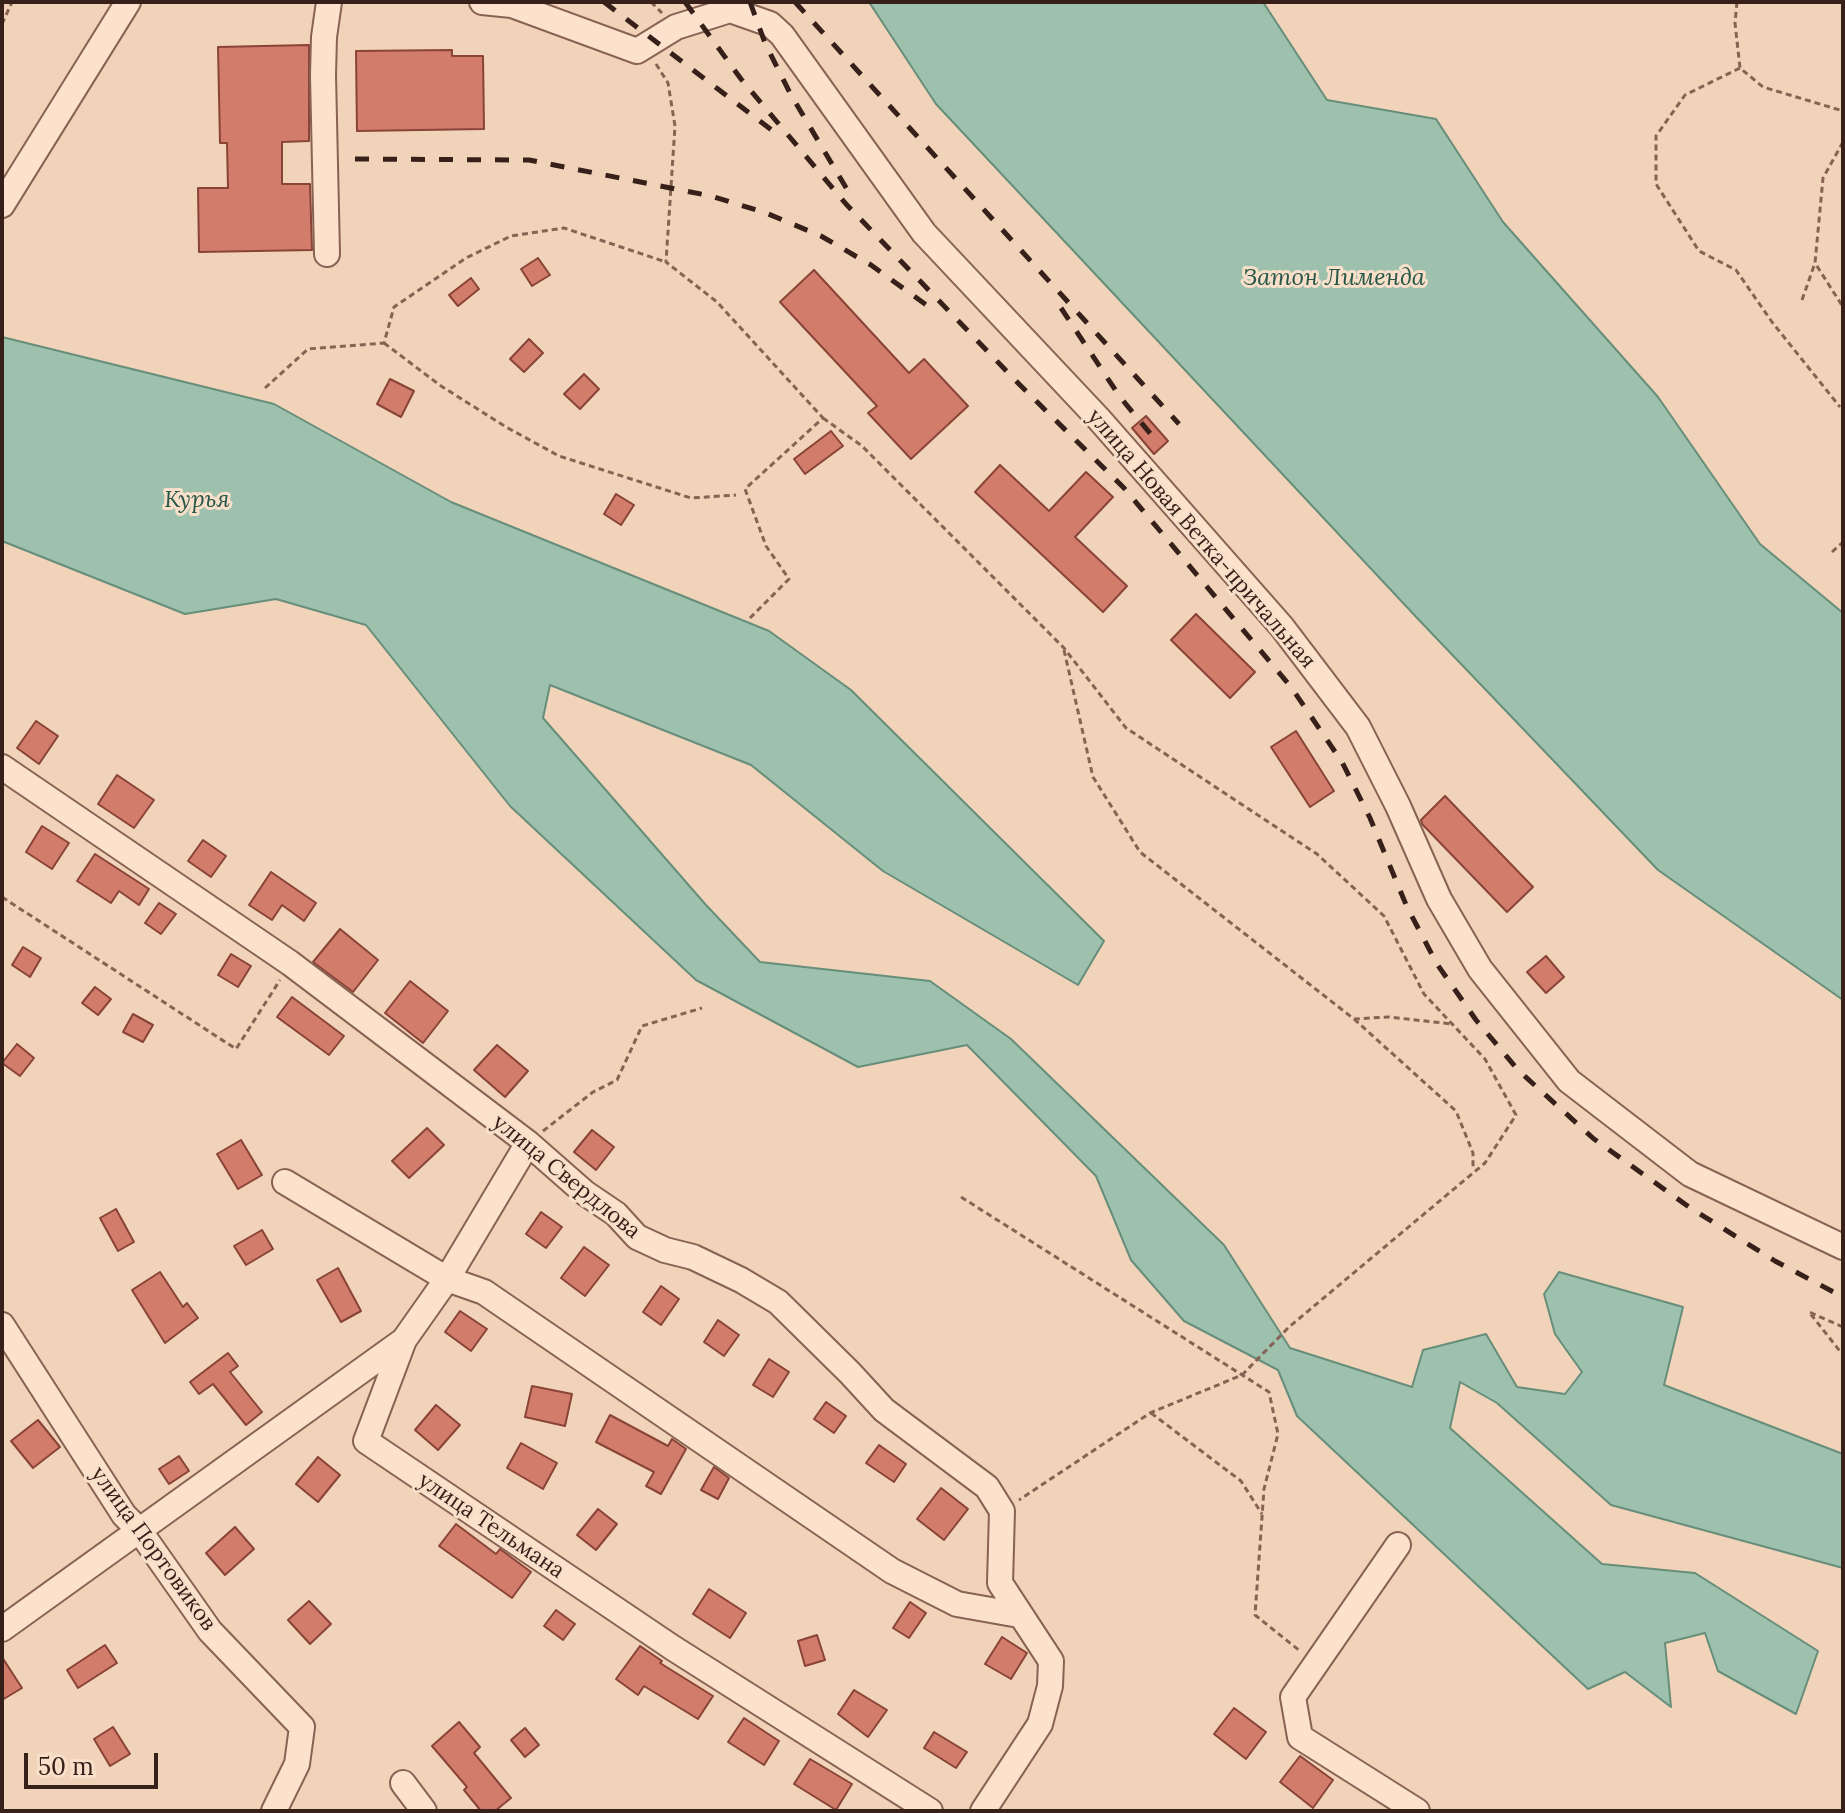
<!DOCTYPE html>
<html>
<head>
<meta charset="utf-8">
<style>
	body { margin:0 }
	#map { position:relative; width:1845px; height:1813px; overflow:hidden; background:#f1d3b9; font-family:Lora,serif }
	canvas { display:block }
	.frame { position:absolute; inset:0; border:4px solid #362019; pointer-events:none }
	.scale { position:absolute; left:24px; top:1753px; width:134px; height:36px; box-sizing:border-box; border:4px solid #362019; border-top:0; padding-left:10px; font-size:24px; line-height:28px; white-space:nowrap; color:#362019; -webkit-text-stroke:6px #f8dfc9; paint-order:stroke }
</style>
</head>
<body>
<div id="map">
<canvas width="1845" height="1813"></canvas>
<div class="frame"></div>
<div class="scale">50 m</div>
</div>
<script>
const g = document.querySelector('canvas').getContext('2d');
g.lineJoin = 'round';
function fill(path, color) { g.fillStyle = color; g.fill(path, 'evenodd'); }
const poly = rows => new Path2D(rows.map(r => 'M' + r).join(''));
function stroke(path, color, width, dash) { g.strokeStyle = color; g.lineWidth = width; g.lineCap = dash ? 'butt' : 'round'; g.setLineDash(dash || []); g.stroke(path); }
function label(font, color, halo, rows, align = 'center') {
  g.font = font + ' Lora,serif'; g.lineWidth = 6; g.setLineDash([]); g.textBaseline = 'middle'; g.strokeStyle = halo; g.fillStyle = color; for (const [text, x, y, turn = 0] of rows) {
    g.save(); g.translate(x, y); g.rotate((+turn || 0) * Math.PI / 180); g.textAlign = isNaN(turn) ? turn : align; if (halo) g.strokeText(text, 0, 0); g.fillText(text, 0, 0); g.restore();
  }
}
const water = poly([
	[869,2,1263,2,1327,100,1436,119,1503,222,1658,397,1760,544,1843,613,1843,1000,1658,870,1419,620,936,104,869,2],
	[2,337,274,404,451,502,769,631,851,690,1104,941,1078,985,883,871,751,765,550,685,543,718,706,905,760,962,930,981,1011,1039,1224,1245,1290,1348,1412,1387,1423,1350,1486,1334,1517,1387,1565,1394,1582,1372,1555,1334,1544,1294,1559,1272,1683,1307,1664,1385,1843,1454,1843,1568,1611,1505,1497,1403,1460,1382,1450,1428,1602,1564,1695,1573,1818,1651,1796,1714,1718,1671,1705,1633,1665,1643,1671,1707,1625,1672,1588,1689,1297,1416,1278,1370,1184,1321,1131,1260,1096,1176,967,1045,858,1067,696,980,510,806,366,625,276,599,185,614,2,541,2,337]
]);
fill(water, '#9ec1ae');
stroke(water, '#668e7a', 2);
const building = poly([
	[309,45,309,141,282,142,282,184,310,184,312,250,199,252,198,188,228,188,227,143,220,143,218,47,309,45],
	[452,50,452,56,483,56,484,129,357,131,356,51,452,50],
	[538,258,550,275,532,286,521,269,538,258],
	[814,270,909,373,924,359,968,406,911,459,868,413,877,406,780,302,814,270],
	[471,278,479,289,458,306,449,295,471,278],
	[529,339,543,353,524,372,510,359,529,339],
	[584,374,599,389,580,409,564,394,584,374],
	[390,379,414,391,401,417,377,404,390,379],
	[1146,416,1168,441,1154,454,1132,428,1146,416],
	[831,431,843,446,805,474,794,459,831,431],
	[1000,465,1049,511,1086,472,1113,497,1075,537,1127,586,1103,612,975,492,1000,465],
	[616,494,634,505,621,525,604,514,616,494],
	[1196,614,1255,672,1230,698,1171,640,1196,614],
	[36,721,58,736,39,764,17,748,36,721],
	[1296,731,1334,791,1310,807,1271,747,1296,731],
	[117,775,154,800,134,828,98,804,117,775],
	[1445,796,1533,887,1507,912,1422,824,1421,820,1445,796],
	[42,826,69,843,52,869,26,852,42,826],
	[203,840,226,856,211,877,188,861,203,840],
	[95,854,149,889,139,905,119,891,111,903,77,881,95,854],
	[271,872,316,903,304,921,282,905,272,920,249,905,271,872],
	[159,903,176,914,161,934,145,923,159,903],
	[340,929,378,960,353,992,313,962,340,929],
	[23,947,41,958,30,977,12,965,23,947],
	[231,954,251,966,238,987,218,975,231,954],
	[1546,956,1564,977,1546,993,1527,972,1546,956],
	[410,981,448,1011,423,1043,385,1013,410,981],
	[95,987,111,999,98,1015,82,1003,95,987],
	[292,997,344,1036,329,1055,277,1017,292,997],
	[133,1014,153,1025,143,1042,123,1032,133,1014],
	[17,1044,34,1058,20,1076,2,1063,17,1044],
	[497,1045,528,1071,505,1097,474,1070,497,1045],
	[427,1128,444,1145,409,1178,392,1161,427,1128],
	[592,1130,614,1147,596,1170,574,1152,592,1130],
	[241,1140,262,1175,238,1189,217,1154,241,1140],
	[116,1209,134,1242,118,1251,100,1218,116,1209],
	[541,1212,562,1227,546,1248,526,1234,541,1212],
	[262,1230,273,1249,246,1265,234,1246,262,1230],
	[584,1247,609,1265,585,1296,561,1278,584,1247],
	[338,1268,361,1311,341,1322,317,1280,338,1268],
	[160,1272,183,1307,187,1303,198,1318,165,1343,132,1290,160,1272],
	[661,1286,679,1299,661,1325,643,1312,661,1286],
	[460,1311,487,1329,471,1351,445,1332,460,1311],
	[718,1320,739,1335,724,1356,704,1342,718,1320],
	[228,1353,238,1366,230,1372,262,1412,246,1425,213,1384,199,1394,190,1382,228,1353],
	[769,1359,789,1372,773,1397,753,1385,769,1359],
	[532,1386,572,1394,565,1426,525,1417,532,1386],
	[826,1402,846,1416,834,1433,814,1419,826,1402],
	[436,1405,460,1425,438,1450,415,1430,436,1405],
	[610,1415,668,1446,672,1439,686,1449,661,1494,646,1486,654,1472,596,1442,610,1415],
	[38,1420,60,1447,33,1468,11,1441,38,1420],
	[521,1443,557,1463,543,1489,507,1468,521,1443],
	[879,1445,906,1464,894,1482,866,1463,879,1445],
	[179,1456,189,1471,169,1484,159,1469,179,1456],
	[318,1457,340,1475,318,1502,296,1484,318,1457],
	[714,1467,729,1478,718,1499,701,1490,714,1467],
	[941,1488,968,1509,944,1540,917,1519,941,1488],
	[598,1509,617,1524,596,1550,577,1535,598,1509],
	[456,1524,496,1554,500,1549,531,1572,512,1598,439,1546,456,1524],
	[235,1527,254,1549,225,1575,206,1553,235,1527],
	[709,1589,746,1613,730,1638,693,1614,709,1589],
	[309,1601,331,1624,310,1644,288,1620,309,1601],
	[910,1602,926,1613,909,1638,893,1628,910,1602],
	[556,1610,575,1624,563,1640,544,1626,556,1610],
	[817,1635,825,1660,805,1666,798,1641,817,1635],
	[1002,1637,1027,1653,1011,1679,985,1664,1002,1637],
	[105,1645,117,1663,78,1688,67,1670,105,1645],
	[640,1646,662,1661,660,1663,713,1696,698,1719,644,1686,638,1695,616,1679,640,1646],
	[2,1657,22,1688,2,1700,2,1657],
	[854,1690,887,1710,868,1737,838,1714,854,1690],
	[1234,1708,1266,1732,1246,1759,1214,1734,1234,1708],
	[744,1718,779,1741,764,1765,728,1742,744,1718],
	[459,1722,480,1747,474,1753,511,1798,495,1811,481,1811,464,1790,467,1787,432,1746,459,1722],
	[113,1727,130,1754,110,1766,94,1739,113,1727],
	[525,1728,539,1745,525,1757,511,1740,525,1728],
	[934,1732,967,1752,956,1768,924,1748,934,1732],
	[1300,1756,1333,1780,1313,1808,1280,1782,1300,1756],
	[810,1759,852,1784,836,1810,794,1784,810,1759]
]);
fill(building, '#d27d6b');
stroke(building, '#894337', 2);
const minor = poly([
	[482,2,512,5,637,51,676,27,730,10,770,24,782,35,924,233,1098,418,1282,627,1358,727,1398,806,1439,899,1480,969,1569,1081,1690,1174,1843,1247],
	[2,205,128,2],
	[327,254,323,75,324,37,329,2],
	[2,767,290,963,528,1143,585,1193,616,1214,637,1237,665,1250,693,1257,741,1280,778,1302,850,1373,884,1410,987,1487,1002,1511,1000,1583,1051,1661,1050,1686,1040,1724,983,1811],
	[528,1143,447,1279,484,1292,892,1571,957,1604,1019,1615],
	[285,1182,447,1279,404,1340,366,1441,673,1648,930,1811],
	[2,1325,124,1515,139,1530,210,1631,302,1727,297,1764,274,1811],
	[1398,1545,1293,1697,1300,1737,1417,1811],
	[2,1629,404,1340],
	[403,1783,424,1811]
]);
stroke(minor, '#886253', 28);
stroke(poly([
	[651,2,662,13],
	[1737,2,1735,23,1740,68,1763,87,1843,111],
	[2,24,12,2],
	[656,64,668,83,675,126,666,262,717,302,823,418,745,489,766,546,789,579,750,618],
	[1740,68,1685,95,1656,136,1656,184,1699,251,1736,270,1772,322,1840,407],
	[1843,142,1823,178,1815,263,1843,307],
	[1802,300,1815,263],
	[384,343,441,386,506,427,559,456,691,498,736,495],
	[265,388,308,349,384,343,394,307,466,258,511,236,564,228,666,262],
	[823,418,862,446,1064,648,1126,728,1317,854,1384,916,1424,994,1485,1059,1516,1115,1485,1163,1289,1327,1242,1375,1150,1413,1019,1500],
	[1832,552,1843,542],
	[1064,650,1093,777,1140,852,1354,1019,1389,1017,1452,1024],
	[2,897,236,1049,280,980],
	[1354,1019,1456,1111,1473,1153,1473,1170],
	[543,1131,593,1092,617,1080,642,1026,702,1008],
	[961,1197,1269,1392,1278,1434,1264,1489,1255,1615,1300,1651],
	[1843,1327,1809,1312,1843,1355],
	[1151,1413,1241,1481,1262,1514]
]), '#886253', 3, [6, 4]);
stroke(minor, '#fce2cc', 24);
stroke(poly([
	[604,2,773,131],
	[685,2,741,79,846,204,1018,383,1124,488,1291,687,1342,762,1370,818,1407,907,1437,964,1476,1020,1518,1070,1594,1139,1689,1207,1775,1261,1843,1297],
	[750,2,765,43,791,95,848,191],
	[795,2,1179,424],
	[355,159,529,160,711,196,766,213,821,236,871,265,936,312],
	[1061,308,1120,397,1159,444]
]), '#362019', 5, [14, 14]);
label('22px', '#362019', '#f8dfc9', [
	["улица Новая Ветка-причальная",1201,539,49],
	["улица Свердлова",566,1177,39],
	["улица Тельмана",491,1526,34],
	["улица Портовиков",153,1549,54]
]);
label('italic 24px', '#275748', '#f8dfc9', [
	["Затон Лименда",1334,278],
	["Курья",197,500]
]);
</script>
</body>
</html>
